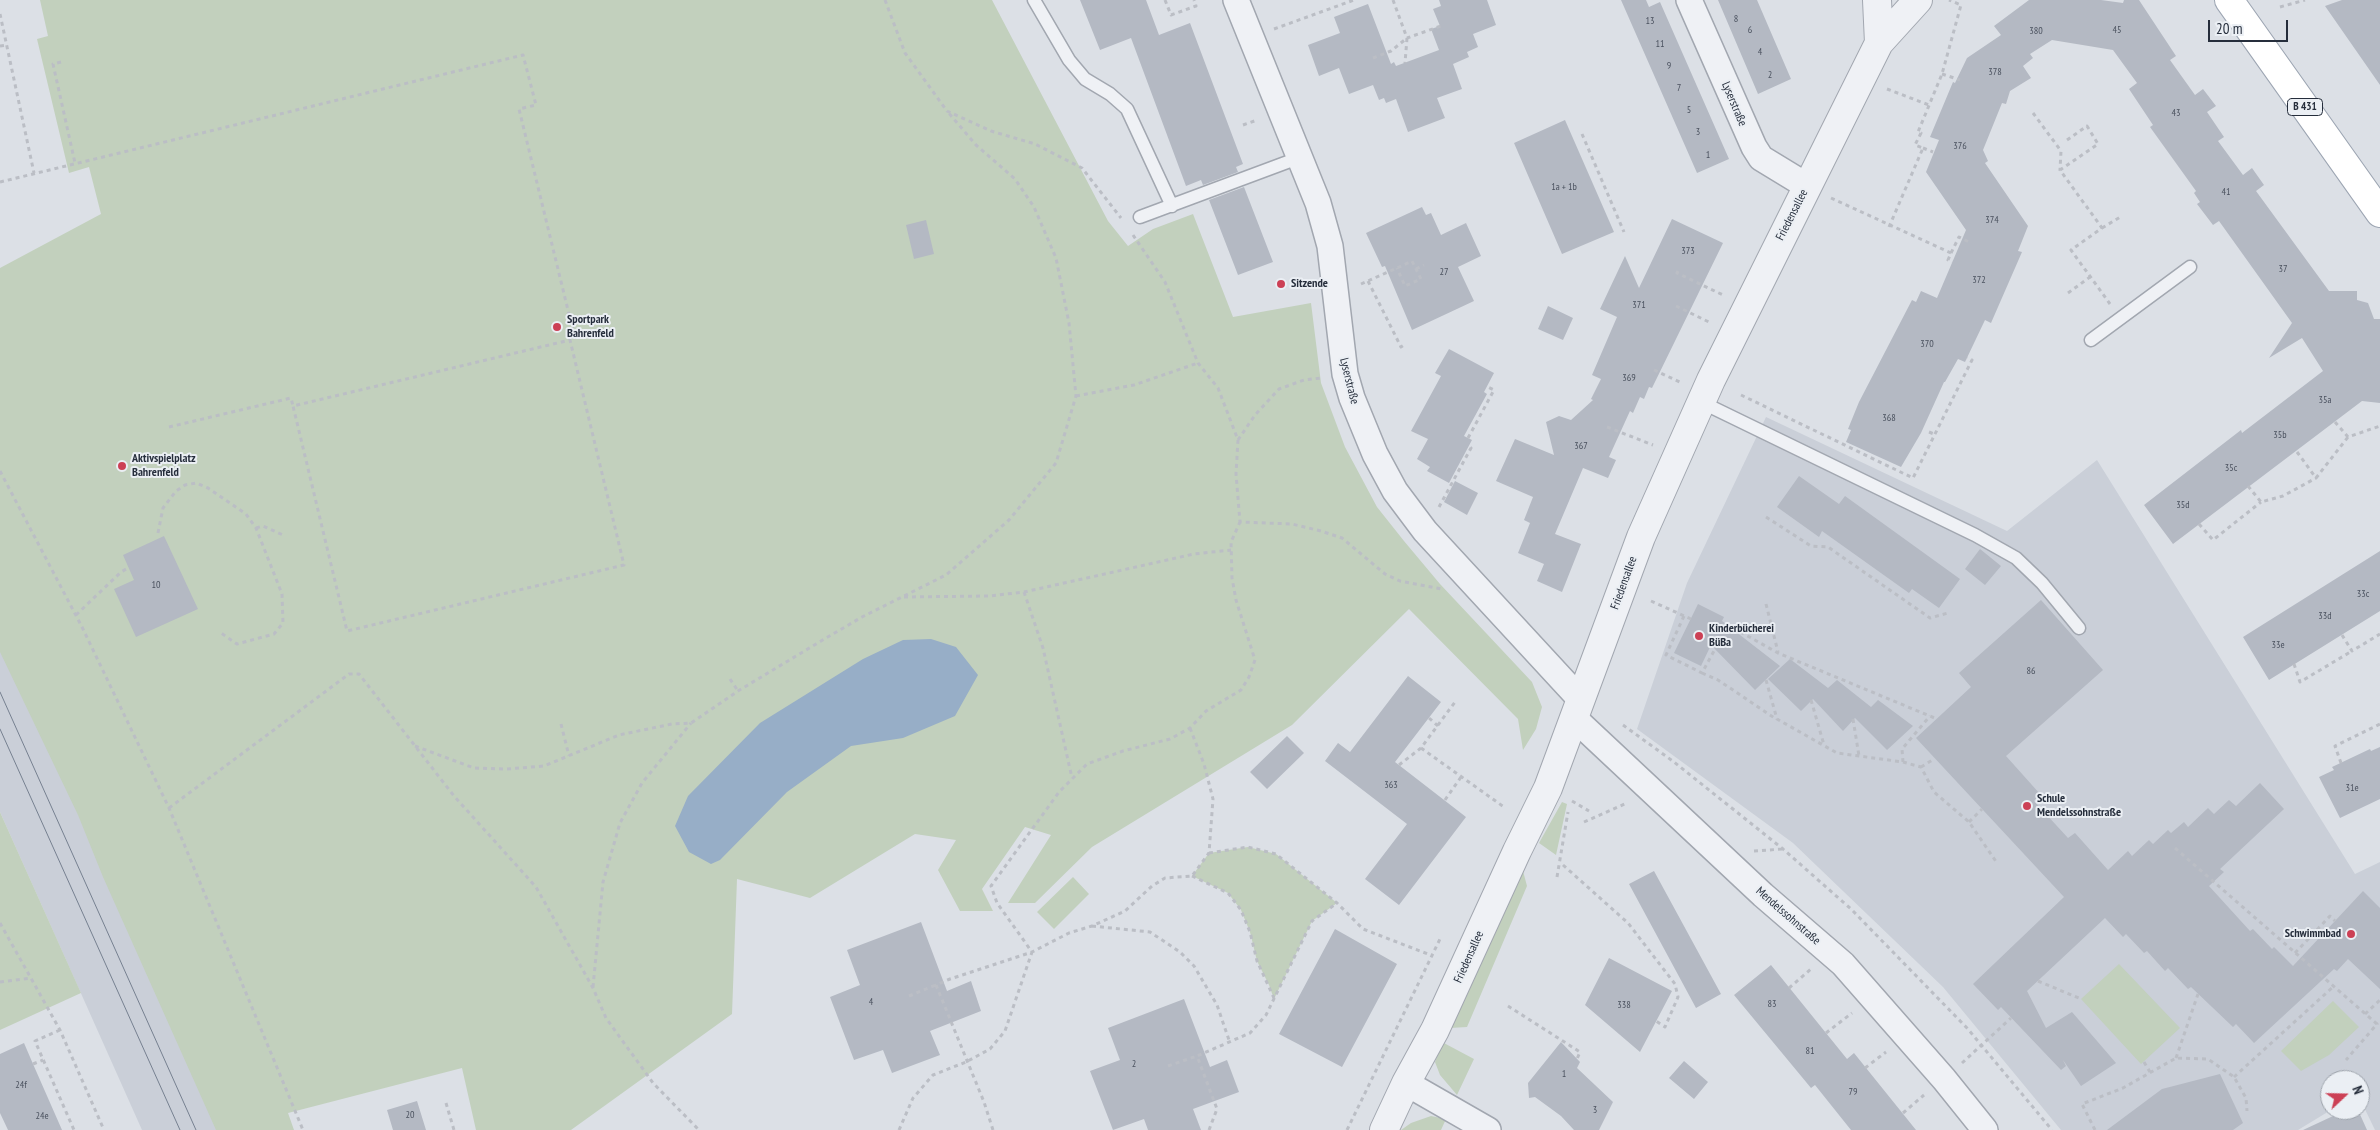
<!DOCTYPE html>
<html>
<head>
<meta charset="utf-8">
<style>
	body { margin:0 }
	#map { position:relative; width:2380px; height:1130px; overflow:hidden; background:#dce0e6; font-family:"PT Sans Narrow",sans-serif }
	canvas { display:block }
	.north { position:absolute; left:2320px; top:1070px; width:50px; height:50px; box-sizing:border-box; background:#ebeff4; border:1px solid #9ca2aa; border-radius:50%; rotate:69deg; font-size:14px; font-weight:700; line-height:20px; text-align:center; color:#262e3c }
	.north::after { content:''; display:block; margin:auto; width:18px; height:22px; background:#cc4055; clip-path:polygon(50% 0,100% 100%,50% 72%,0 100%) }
	.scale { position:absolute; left:2208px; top:20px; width:80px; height:22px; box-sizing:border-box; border:2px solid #262e3c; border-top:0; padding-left:6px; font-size:15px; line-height:18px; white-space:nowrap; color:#262e3c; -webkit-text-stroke:4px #ebeff4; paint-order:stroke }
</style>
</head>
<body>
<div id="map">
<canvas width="2380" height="1130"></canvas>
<div class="north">N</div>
<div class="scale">20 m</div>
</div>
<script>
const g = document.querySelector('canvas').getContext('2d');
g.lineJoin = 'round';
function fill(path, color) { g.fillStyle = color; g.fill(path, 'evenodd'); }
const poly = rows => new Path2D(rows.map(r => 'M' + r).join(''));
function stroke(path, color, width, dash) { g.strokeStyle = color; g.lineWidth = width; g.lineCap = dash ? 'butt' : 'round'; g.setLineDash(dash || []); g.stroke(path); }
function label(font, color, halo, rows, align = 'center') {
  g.font = font + ' "PT Sans Narrow",sans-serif'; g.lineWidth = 4; g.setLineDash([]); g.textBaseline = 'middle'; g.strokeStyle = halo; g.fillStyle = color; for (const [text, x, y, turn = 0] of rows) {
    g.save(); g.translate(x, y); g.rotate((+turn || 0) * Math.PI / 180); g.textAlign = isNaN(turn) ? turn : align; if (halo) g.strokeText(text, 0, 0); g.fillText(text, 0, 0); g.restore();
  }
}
fill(poly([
	[1766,417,2007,531,2097,460,2355,874,2380,862,2380,1130,2375,1130,2360,1099,2360,1080,2330,1080,2331,1110,2298,1130,2061,1130,1943,987,1793,843,1637,729,1687,583],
	[0,612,239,1130,142,1130,0,812]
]), '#cacfd8');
fill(poly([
	[40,0,992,0,1108,221,1128,246,1153,229,1193,214,1233,317,1311,303,1321,383,1345,447,1377,507,1404,541,1440,584,1532,682,1542,707,1536,729,1523,750,1518,719,1409,609,1292,725,1092,847,1035,903,1008,903,1051,835,1025,827,982,889,993,911,960,911,938,870,956,840,915,834,810,898,737,879,732,1014,571,1130,476,1130,462,1068,288,1113,294,1130,216,1130,103,877,78,815,0,652,0,268,101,214,89,167,69,173,37,39,48,36],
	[1562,802,1567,804,1556,855,1539,843],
	[0,812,81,993,0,1030],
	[1248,847,1276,854,1337,903,1312,921,1274,999,1269,985,1257,961,1250,932,1241,910,1228,893,1192,876,1209,853],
	[1523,871,1527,886,1467,1027,1450,1028],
	[1073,877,1089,894,1054,929,1037,912],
	[2119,964,2180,1028,2141,1064,2081,999],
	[2333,1001,2359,1027,2329,1055,2301,1071,2281,1051],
	[1442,1042,1474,1059,1457,1095,1440,1075,1435,1062],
	[1431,1116,1446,1119,1441,1130,1401,1130,1411,1123]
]), '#c2d0bd');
fill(poly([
	[931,639,956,647,978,675,955,716,903,738,851,746,787,792,720,860,711,864,689,852,675,826,688,796,760,723,863,659,903,640]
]), '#97aec7');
fill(poly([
	[1080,0,1146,0,1159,35,1190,23,1243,164,1236,167,1238,172,1203,185,1201,180,1186,186,1131,38,1100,50],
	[1439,0,1487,0,1496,25,1473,34,1478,47,1467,52,1469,57,1453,64,1462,89,1437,98,1445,118,1408,132,1396,99,1386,103,1384,98,1379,100,1373,85,1349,94,1339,68,1319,76,1308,45,1340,33,1334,17,1368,4,1391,64,1394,62,1396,66,1439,50,1431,29,1440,26,1433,9,1441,6],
	[1621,0,1646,0,1649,7,1660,2,1729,159,1697,173],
	[1718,0,1757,0,1791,79,1758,94],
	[2029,0,2101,0,2123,3,2124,0,2139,0,2176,56,2170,60,2195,95,2203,89,2216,106,2207,112,2224,137,2218,141,2243,175,2252,168,2264,185,2256,191,2329,291,2357,291,2357,300,2368,303,2374,319,2380,319,2380,403,2362,401,2173,544,2144,505,2241,430,2242,433,2323,371,2302,338,2269,358,2292,323,2219,221,2213,225,2197,204,2200,202,2194,193,2196,191,2150,127,2153,125,2129,89,2137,83,2113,50,2052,40,2030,54,2033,58,2023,66,2031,78,2010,91,2006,104,2002,103,1983,150,1988,161,1985,163,2028,226,2018,251,2022,252,1991,323,1985,320,1965,362,1958,359,1945,382,1944,382,1921,433,1901,467,1846,442,1851,430,1848,429,1859,402,1912,300,1916,302,1921,291,1937,298,1966,230,1926,172,1939,140,1930,137,1953,82,1955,83,1967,58,2001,35,1994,26],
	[2342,0,2380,0,2380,85,2325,6],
	[1565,120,1614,232,1562,254,1514,143],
	[1244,187,1273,262,1238,275,1209,200],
	[1422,207,1426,215,1431,213,1441,235,1466,223,1481,256,1458,267,1474,301,1412,330,1385,266,1382,267,1366,233],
	[1672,219,1723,243,1652,388,1649,387,1644,399,1640,397,1633,413,1630,411,1609,457,1616,460,1608,478,1583,468,1555,534,1581,544,1562,592,1537,581,1544,564,1518,553,1530,523,1524,520,1533,497,1496,481,1515,439,1554,455,1546,422,1559,416,1571,420,1593,400,1591,399,1601,379,1592,375,1617,317,1600,309,1625,256,1639,288],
	[926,220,934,254,914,259,906,225],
	[1548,306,1573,318,1563,340,1538,329],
	[1449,349,1494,373,1484,392,1487,394,1464,436,1472,440,1449,483,1427,471,1430,467,1417,459,1428,439,1411,431,1441,376,1435,373],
	[1799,476,1839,504,1845,496,1960,579,1939,608,1912,589,1909,593,1822,531,1819,537,1777,507],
	[1455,481,1478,493,1467,515,1444,502],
	[164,536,198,609,136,637,114,589,134,580,123,555],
	[1980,549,2001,566,1985,585,1965,569],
	[2380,551,2380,611,2269,680,2243,637],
	[2041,600,2103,670,2006,756,2040,794,2034,801,2068,838,2075,833,2108,870,2128,851,2132,856,2149,840,2153,844,2168,830,2171,833,2184,822,2188,827,2208,808,2214,814,2229,800,2236,806,2260,783,2284,809,2220,869,2224,872,2209,886,2250,931,2253,929,2272,949,2274,947,2293,966,2363,891,2380,908,2380,989,2348,959,2337,971,2334,969,2254,1043,2236,1024,2233,1027,2191,987,2188,989,2168,968,2165,971,2147,951,2144,953,2126,934,2123,937,2105,918,2027,991,2046,1028,2072,1012,2116,1063,2081,1086,2063,1060,2066,1066,2061,1070,2001,1007,1998,1010,1973,984,2064,897,1916,738,1971,687,1959,673],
	[1698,604,1724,617,1722,621,1780,666,1755,690,1711,645,1701,666,1674,653],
	[1790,659,1828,688,1837,680,1871,707,1878,700,1913,726,1887,750,1855,718,1843,731,1813,699,1801,711,1768,679],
	[1408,676,1441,702,1395,762,1466,817,1399,905,1365,879,1407,824,1325,761,1338,743,1350,752],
	[1287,736,1304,753,1267,789,1250,772],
	[2380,747,2380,799,2340,818,2319,777,2334,770,2332,767,2370,749,2371,751],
	[1654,871,1721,994,1696,1008,1629,884],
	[921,922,947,991,971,981,981,1011,930,1031,940,1055,892,1073,883,1050,854,1060,830,997,860,985,847,950],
	[1335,929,1397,964,1342,1067,1279,1034],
	[1609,958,1672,991,1640,1052,1585,1005],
	[1771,965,1847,1059,1854,1053,1916,1130,1851,1130,1815,1085,1811,1088,1734,995],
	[1184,999,1210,1067,1227,1060,1239,1092,1193,1109,1201,1130,1148,1130,1144,1119,1113,1130,1090,1071,1120,1060,1108,1028],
	[1561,1042,1580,1062,1577,1068,1613,1102,1599,1130,1574,1130,1561,1116,1535,1097,1529,1098,1528,1083],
	[24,1043,33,1064,62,1130,8,1130,0,1113,0,1054],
	[1684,1061,1708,1082,1694,1099,1669,1078],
	[2220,1074,2243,1123,2233,1130,2107,1130,2162,1089],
	[417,1101,426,1130,393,1130,387,1110],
	[2346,1110,2358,1110,2367,1130,2303,1130]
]), '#b4b9c3');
const service = poly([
	[1034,0,1069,60,1085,79,1110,94,1127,109,1172,206],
	[1140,217,1301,157],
	[2091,340,2190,267],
	[1701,402,1975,535,2016,558,2042,583,2079,628]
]);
const minor = poly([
	[1236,0,1318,203,1330,246,1345,374,1352,398,1375,454,1395,491,1425,531,1581,700],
	[1689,0,1754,147,1761,158,1807,186],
	[1574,718,1763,895,1843,964,1944,1079,1985,1130],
	[1406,1083,1488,1130]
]);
const tertiary = poly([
	[1877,0,1879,43],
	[1384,1130,1406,1083,1435,1030,1517,851,1548,788,1641,537,1711,380,1879,43,1918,0]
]);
const primary = poly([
	[2229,0,2380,213]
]);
stroke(service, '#a2a7b0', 15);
stroke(minor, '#a2a7b0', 28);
stroke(tertiary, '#a2a7b0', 30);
stroke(primary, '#9ca5b2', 30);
stroke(poly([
	[885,0,905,53,947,111,991,131,1035,144,1082,168,1121,218],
	[1165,0,1171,15,1196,6,1194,0],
	[1393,0,1407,38,1441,26],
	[2280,7,2305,0],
	[0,14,34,173],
	[1274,29,1354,0],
	[0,46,8,45],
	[1373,58,1391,51,1407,38,1405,63],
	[61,62,53,64,75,163],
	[1942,74,1960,80],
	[1887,89,1929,105],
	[2033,113,2061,151,2060,170],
	[1243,125,1257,120],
	[1582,134,1624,232],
	[2067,140,2087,126,2098,144,2060,170,2102,228,2071,250,2110,304],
	[1923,148,1933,152],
	[0,182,523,55,536,105,519,109,575,339,570,340,624,565,347,631,293,406,570,340],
	[1831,198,1951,253,1948,260,1952,262],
	[1889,227,1923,148,1915,145,1921,133,1918,132,1942,74,1961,5,1949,0],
	[2102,228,2122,216],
	[1133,235,1165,282,1198,363,1218,388,1238,440,1236,474,1240,522,1292,524,1321,531,1342,538,1385,574,1400,581,1442,589],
	[1951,253,1959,237,1969,242],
	[1416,269,1424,265],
	[1678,271,1677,273,1723,295],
	[1368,281,1401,347,1404,345],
	[1361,284,1397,268,1412,261,1421,279,1405,286,1397,268],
	[2068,293,2090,277],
	[1676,306,1711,323],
	[1654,370,1682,383],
	[1741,395,1913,478,1972,360,1967,358],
	[1076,396,1134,385,1198,363],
	[2335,422,2348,437,2380,426],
	[169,427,291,398,293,406],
	[1607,427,1653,445],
	[1929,432,1934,434],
	[1468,438,1494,390,1486,386],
	[1238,440,1255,415,1279,389,1304,380,1321,378],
	[2297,452,2316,478,2348,437],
	[0,471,82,627,169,808,303,1130],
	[2248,486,2261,502,2283,496,2316,478],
	[1439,507,1471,448,1468,446],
	[1766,517,1811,546,1828,547,1930,618,1948,613],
	[2199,524,2213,540,2261,502],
	[256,528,263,526,283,535],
	[158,533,163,508,176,491,185,485,196,483,208,488,246,514,256,528,282,594,283,623,274,634,237,644,221,633],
	[1024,592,1043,648,1072,778],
	[904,597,989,596,1024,592,1194,554,1231,550],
	[1651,601,1691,619],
	[1766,604,1778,652],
	[76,615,121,572,128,568],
	[1684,616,1666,655,1702,673,1728,625,1778,653,1937,719],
	[2342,635,2352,651,2380,634],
	[2294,664,2300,682,2352,651],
	[1702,673,1718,680,1776,719],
	[730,679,738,691],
	[1766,680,1777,719,1837,753,1903,762,1921,767,1934,792,1969,822,1997,863],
	[1811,700,1824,745],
	[1429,718,1438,726],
	[1853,719,1859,756],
	[561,724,569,756],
	[1623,725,1674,762,1783,849,1851,909,1967,1028,2052,1130],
	[415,746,474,768,507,769,544,766,619,735,672,724,691,723,738,691,821,641,862,617,946,575,1009,520,1056,463,1076,396,1069,323,1056,258,1034,207,1015,179,976,145,947,111],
	[1421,748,1504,807],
	[1903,762,1902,749,1930,716],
	[2341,763,2335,746,2380,724],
	[1399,765,1421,748,1455,702],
	[1921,767,1934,759],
	[1445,800,1461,777],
	[1572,801,1589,811],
	[169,808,349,674,359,674,454,796,536,887,593,988,606,1018,653,1083,699,1130],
	[1584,822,1627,803],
	[1969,822,1982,809],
	[2175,848,2377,1024,2346,1060],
	[1754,851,1783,849],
	[1209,853,1248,847,1276,854,1337,903,1363,929,1433,956],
	[1563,865,1628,923,1675,984,1678,997,1665,1027,1656,1021],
	[1192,876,1228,893,1241,910,1250,932,1257,961,1274,998],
	[1557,877,1568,812],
	[0,923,60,1030,104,1130],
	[1092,926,1150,932,1180,952,1194,966,1217,1005,1230,1043],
	[2295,953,2330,916,2335,921],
	[2038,981,2081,999],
	[0,982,31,978],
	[593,987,603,882,620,823,642,783,691,723],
	[1789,988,1811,969],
	[909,996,936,985],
	[1508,1006,1580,1052,1577,1059],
	[2365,1014,2380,1000],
	[60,1030,35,1041,74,1130],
	[1826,1033,1852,1013],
	[2176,1058,2198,994],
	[2144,1062,2150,1072],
	[1962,1063,2011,1018],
	[33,1064,43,1060],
	[1168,1066,1197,1056],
	[1865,1068,1886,1052],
	[2234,1077,2334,986],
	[446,1103,454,1130],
	[1903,1113,1924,1095],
	[899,1130,913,1098,933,1075,966,1062,990,1049,1005,1031,1032,952,997,903,991,886,1059,792,1087,764,1123,751,1170,739,1190,728,1206,711,1241,690,1249,677,1255,660,1236,600,1232,578,1231,542,1240,522],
	[993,1130,984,1102,936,985,950,979,1032,952,1069,933,1092,926,1125,911,1152,886,1165,878,1192,876,1209,853,1213,799,1204,764,1190,728],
	[1209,1130,1217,1109,1197,1056,1250,1033,1266,1015,1312,921,1337,903],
	[1347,1130,1440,939],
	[2095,1130,2082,1104,2123,1088,2176,1058,2208,1059,2234,1077,2246,1098,2247,1111]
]), '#bbbec5', 3, [4, 4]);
stroke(service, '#eff1f5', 12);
stroke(minor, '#eff1f5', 25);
stroke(tertiary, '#eff1f5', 28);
stroke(primary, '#fff', 28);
stroke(poly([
	[0,692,196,1130],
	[0,729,180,1130]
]), '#768090', 1);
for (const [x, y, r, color] of [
	[1281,284,5,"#cc4055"],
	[557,327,5,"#cc4055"],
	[122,466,5,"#cc4055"],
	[1699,636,5,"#cc4055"],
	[2027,806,5,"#cc4055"],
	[2351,934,5,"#cc4055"]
]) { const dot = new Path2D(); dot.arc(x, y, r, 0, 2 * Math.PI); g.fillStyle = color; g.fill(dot); stroke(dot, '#ebeff4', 2); }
label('10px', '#4a515e', null, [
	["8",1736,19],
	["13",1650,21],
	["6",1750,30],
	["45",2117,30],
	["380",2036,31],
	["11",1660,44],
	["4",1760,52],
	["9",1669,66],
	["378",1995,72],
	["2",1770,75],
	["7",1679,88],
	["5",1689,110],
	["43",2176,113],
	["3",1698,132],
	["376",1960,146],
	["1",1708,155],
	["1a + 1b",1564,187],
	["41",2226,192],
	["374",1992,220],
	["373",1688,251],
	["37",2283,269],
	["27",1444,272],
	["372",1979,280],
	["371",1639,305],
	["370",1927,344],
	["369",1629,378],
	["35a",2325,400],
	["368",1889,418],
	["35b",2280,435],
	["367",1581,446],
	["35c",2231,468],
	["35d",2183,505],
	["10",156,585],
	["33c",2363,594],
	["33d",2325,616],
	["33e",2278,645],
	["86",2031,671],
	["363",1391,785],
	["31e",2352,788],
	["4",871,1002],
	["83",1772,1004],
	["338",1624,1005],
	["81",1810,1051],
	["2",1134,1064],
	["1",1564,1074],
	["24f",21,1085],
	["79",1853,1092],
	["3",1595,1110],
	["20",410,1115],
	["24e",42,1116]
]);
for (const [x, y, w] of [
	[2305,107,35]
]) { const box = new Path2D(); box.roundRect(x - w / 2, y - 8.5, w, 17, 4); g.fillStyle = '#ebeff4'; g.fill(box); stroke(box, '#262e3c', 1); }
label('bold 11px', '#262e3c', null, [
	["B 431",2305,107]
]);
label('12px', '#262e3c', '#ebeff4', [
	["Lyserstraße",1734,104,67],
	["Friedensallee",1792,215,-63],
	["Lyserstraße",1349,381,76],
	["Friedensallee",1624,583,-70],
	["Mendelssohnstraße",1788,916,41],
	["Friedensallee",1469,957,-66]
]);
label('bold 12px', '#262e3c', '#ebeff4', [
	["Sitzende",1291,284],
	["Sportpark",567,320],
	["Bahrenfeld",567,334],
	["Aktivspielplatz",132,459],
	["Bahrenfeld",132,473],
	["Kinderbücherei",1709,629],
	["BüBa",1709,643],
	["Schule",2037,799],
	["Mendelssohnstraße",2037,813],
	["Schwimmbad",2341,934,"right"]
], 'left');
</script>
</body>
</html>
